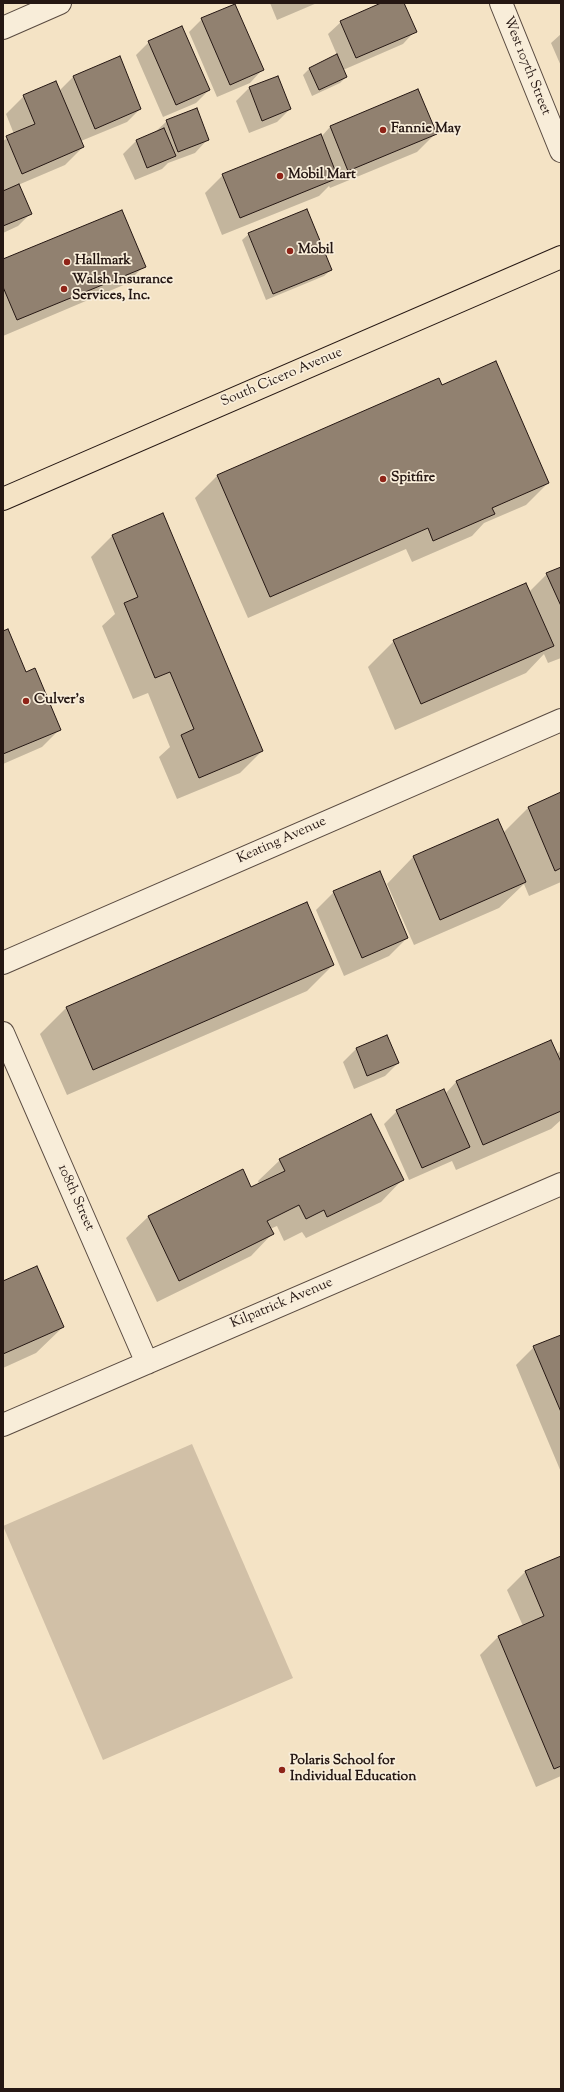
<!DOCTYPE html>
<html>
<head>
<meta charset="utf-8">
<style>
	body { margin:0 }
	#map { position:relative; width:564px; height:2092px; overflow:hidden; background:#f4e3c5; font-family:"Sorts Mill Goudy",serif }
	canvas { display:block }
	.frame { position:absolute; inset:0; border:4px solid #251713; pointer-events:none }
</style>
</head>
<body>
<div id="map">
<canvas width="564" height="2092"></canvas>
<div class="frame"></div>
</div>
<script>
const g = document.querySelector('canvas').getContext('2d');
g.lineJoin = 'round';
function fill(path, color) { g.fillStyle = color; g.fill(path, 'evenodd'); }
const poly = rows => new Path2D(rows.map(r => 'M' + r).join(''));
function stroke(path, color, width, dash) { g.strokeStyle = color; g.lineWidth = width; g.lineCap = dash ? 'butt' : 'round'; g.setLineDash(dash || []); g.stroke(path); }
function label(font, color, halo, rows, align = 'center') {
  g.font = font + ' "Sorts Mill Goudy",serif'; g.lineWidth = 3.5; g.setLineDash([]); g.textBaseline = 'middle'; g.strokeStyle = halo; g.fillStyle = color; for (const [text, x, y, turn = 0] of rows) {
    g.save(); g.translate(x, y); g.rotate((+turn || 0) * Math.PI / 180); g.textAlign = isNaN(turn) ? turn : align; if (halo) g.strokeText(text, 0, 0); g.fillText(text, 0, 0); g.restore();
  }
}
fill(poly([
	[192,1444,293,1678,103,1760,3,1526]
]), '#d1c0a7');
fill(poly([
	[270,3,317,3,277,20],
	[384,3,403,3,415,31,403,44,343,70,346,77,340,83,312,96,303,75,310,68,337,55,328,34,341,22],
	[202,19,262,70,250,83,217,97,189,32],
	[561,34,561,66,551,43],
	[149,42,209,90,196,103,163,117,136,55],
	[119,58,140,109,127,122,81,141,83,147,65,165,18,185,30,214,18,226,3,233,3,141,14,134,6,114,24,96,59,91,73,77],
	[278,77,290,109,277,122,249,133,236,101,249,88],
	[418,91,435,134,417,152,330,188,329,186,319,196,222,235,205,193,223,175,321,137,330,127],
	[167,121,207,140,195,153,168,163,162,169,135,180,123,154,136,141,154,133],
	[249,234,331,270,324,276,266,300,242,240],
	[3,261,144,266,126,284,3,336],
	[439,379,442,386,548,483,526,505,484,523,472,536,412,562,406,549,248,618,195,498,217,476],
	[113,535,262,751,240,773,177,799,159,757,170,747,148,693,133,699,102,626,115,614,91,557],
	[561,568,561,658,548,663,544,654,526,673,395,730,368,667,394,641,529,592,547,574],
	[3,632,60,729,42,747,3,764],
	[561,794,561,882,529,896,524,884,499,908,414,945,387,884,413,857,498,820,503,833,528,808],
	[334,892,407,938,389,956,344,976,316,910],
	[306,904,333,965,307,991,67,1095,40,1034,66,1008],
	[387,1036,398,1063,385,1076,354,1089,343,1062,356,1049],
	[551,1041,557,1054,561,1050,561,1120,551,1129,456,1170,452,1161,409,1180,384,1124,397,1111,445,1094,456,1082],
	[280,1160,402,1180,381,1202,306,1238,302,1232,284,1241,277,1226,270,1229,272,1234,251,1256,157,1302,126,1238,148,1217,242,1171,251,1188,259,1184,258,1181],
	[3,1282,63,1327,36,1353,3,1368],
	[561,1336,561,1472,516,1365,534,1347],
	[561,1557,561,1776,536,1787,480,1655,498,1637,523,1626,507,1590,525,1572]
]), '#0003');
const building = poly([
	[381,3,404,3,417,32,356,58,340,21,381,3],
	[235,4,264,70,230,85,201,18,235,4],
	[182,26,210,90,176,105,148,41,182,26],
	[337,54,347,77,319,90,309,68,337,54],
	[120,56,141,109,95,129,73,76,120,56],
	[278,76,291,109,262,121,249,87,278,76],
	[56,81,84,147,22,174,6,136,35,124,23,95,56,81],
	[418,89,437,134,348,171,330,126,418,89],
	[197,108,209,140,178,152,166,120,197,108],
	[164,128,176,156,147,168,136,140,164,128],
	[321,134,338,178,240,218,222,174,321,134],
	[19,184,32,214,3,226,3,191,19,184],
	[307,209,332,270,273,294,248,233,307,209],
	[122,210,146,267,17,320,3,287,3,259,122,210],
	[496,361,549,483,492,508,495,514,433,541,428,528,270,597,217,475,439,378,442,385,496,361],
	[163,513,263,751,199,778,181,735,194,729,170,672,155,678,124,603,138,597,112,535,163,513],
	[561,567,561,606,546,573,561,567],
	[526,583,554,646,421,704,393,640,526,583],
	[8,629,26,672,35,668,61,730,3,754,3,631,8,629],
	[561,792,561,868,555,871,528,807,561,792],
	[498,819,526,882,440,920,413,856,498,819],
	[380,871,408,938,362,958,333,891,380,871],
	[307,902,334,965,93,1070,66,1007,307,902],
	[387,1035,399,1063,367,1076,356,1048,387,1035],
	[551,1040,561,1062,561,1111,483,1145,456,1081,551,1040],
	[444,1089,470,1147,422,1168,396,1110,444,1089],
	[371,1114,404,1180,327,1217,324,1210,306,1219,299,1205,267,1221,274,1234,179,1281,148,1216,243,1169,251,1187,285,1171,279,1159,371,1114],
	[37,1266,64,1327,3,1354,3,1281,37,1266],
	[561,1335,561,1412,533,1346,561,1335],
	[561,1556,561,1766,554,1769,498,1636,544,1616,525,1571,561,1556]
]);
fill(building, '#918170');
stroke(building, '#251713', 1);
const minor = poly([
	[501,3,561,151],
	[3,28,60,3],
	[3,963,561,720],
	[3,1033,147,1363],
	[3,1425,561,1184]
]);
const major = poly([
	[3,499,561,257]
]);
stroke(minor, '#594a40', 24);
stroke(major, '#251713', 24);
stroke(minor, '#f8edd9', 22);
stroke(major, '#f4e3c5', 22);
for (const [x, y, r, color] of [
	[383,130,4,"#8f2418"],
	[280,176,4,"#8f2418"],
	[290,251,4,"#8f2418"],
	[67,262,4,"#8f2418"],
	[64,289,4,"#8f2418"],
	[383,479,4,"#8f2418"],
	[26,701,4,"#8f2418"],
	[282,1770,4,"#8f2418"]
]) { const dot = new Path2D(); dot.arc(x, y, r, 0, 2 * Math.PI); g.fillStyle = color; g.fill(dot); stroke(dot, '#f8edd9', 1.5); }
label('14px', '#251713', '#f8edd9', [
	["West 107th Street",526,66,68],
	["South Cicero Avenue",282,378,-23],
	["Keating Avenue",282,841,-24],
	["108th Street",75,1198,66],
	["Kilpatrick Avenue",282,1304,-23]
]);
label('bold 14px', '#251713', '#f8edd9', [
	["Fannie May",391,130],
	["Mobil Mart",288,176],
	["Mobil",298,251],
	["Hallmark",75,262],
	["Walsh Insurance",72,281],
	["Services, Inc.",72,297],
	["Spitfire",391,479],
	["Culver's",34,701],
	["Polaris School for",290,1762],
	["Individual Education",290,1778]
], 'left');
</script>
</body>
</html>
